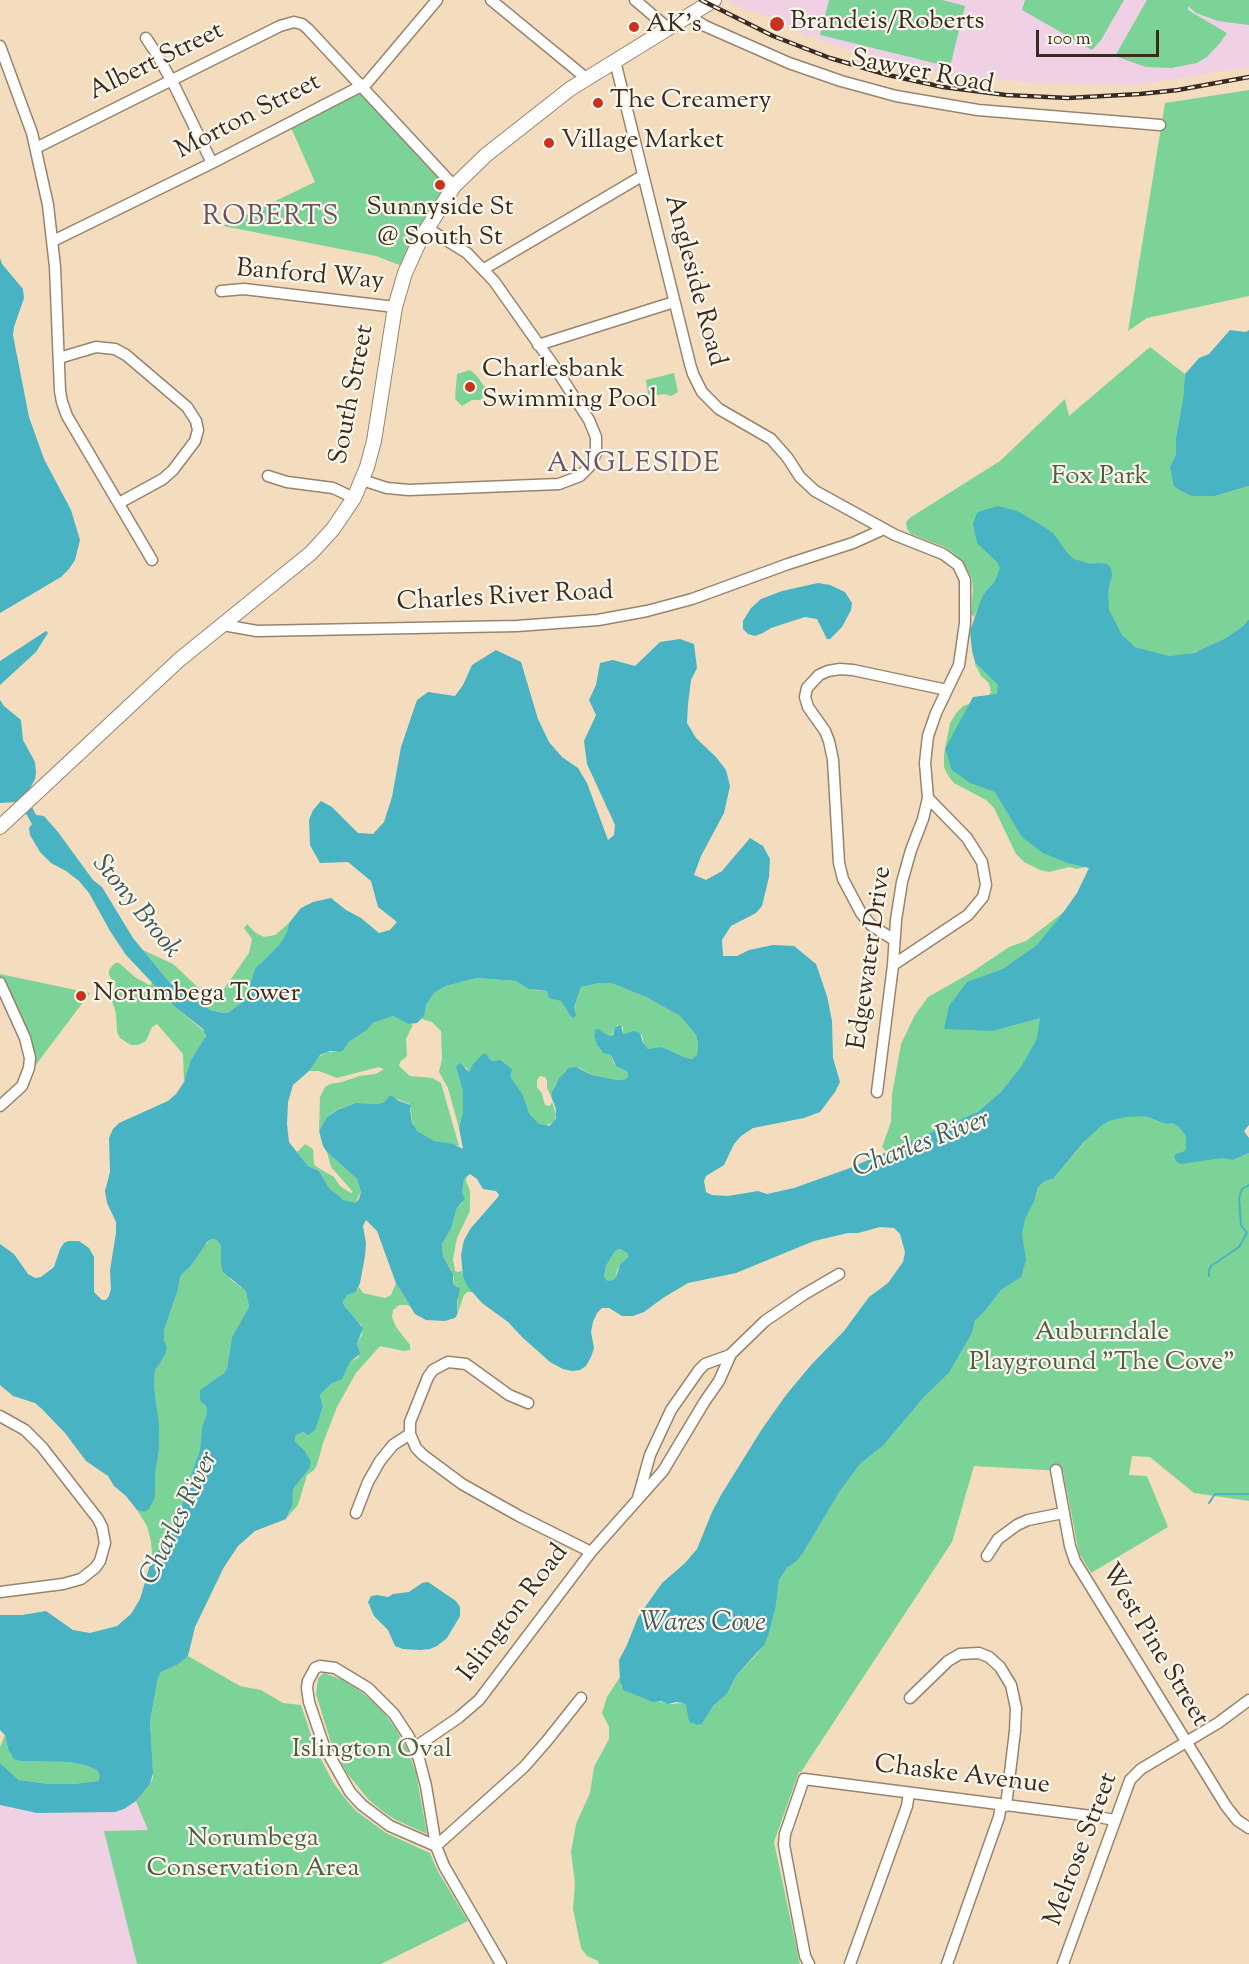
<!DOCTYPE html>
<html>
<head>
<meta charset="utf-8">
<style>
	body { margin:0 }
	#map { position:relative; width:1249px; height:1964px; overflow:hidden; background:#f4ddbf; font-family:"Sorts Mill Goudy",serif }
	canvas { display:block }
	.scale { position:absolute; left:1036px; top:30px; width:123px; height:27px; box-sizing:border-box; border:3px solid #3b2a1e; border-top:0; padding-left:8px; font-size:18px; line-height:21px; white-space:nowrap; color:#3b2a1e; -webkit-text-stroke:4px #fbf7ec; paint-order:stroke }
</style>
</head>
<body>
<div id="map">
<canvas width="1249" height="1964"></canvas>
<div class="scale">100 m</div>
</div>
<script>
const g = document.querySelector('canvas').getContext('2d');
g.lineJoin = 'round';
function fill(path, color) { g.fillStyle = color; g.fill(path, 'evenodd'); }
const poly = rows => new Path2D(rows.map(r => 'M' + r).join(''));
function stroke(path, color, width, dash) { g.strokeStyle = color; g.lineWidth = width; g.lineCap = dash ? 'butt' : 'round'; g.setLineDash(dash || []); g.stroke(path); }
function label(font, color, halo, rows, align = 'center') {
  g.font = font + ' "Sorts Mill Goudy",serif'; g.lineWidth = 4.5; g.setLineDash([]); g.textBaseline = 'middle'; g.strokeStyle = halo; g.fillStyle = color; for (const [text, x, y, turn = 0] of rows) {
    g.save(); g.translate(x, y); g.rotate((+turn || 0) * Math.PI / 180); g.textAlign = isNaN(turn) ? turn : align; if (halo) g.strokeText(text, 0, 0); g.fillText(text, 0, 0); g.restore();
  }
}
fill(poly([
	[726,0,1249,0,1249,67,1137,85,1036,83,948,74,917,68,839,47,820,40,815,34,809,37,769,17,744,9],
	[136,1801,148,1830,105,1831,137,1964,0,1964,0,1805,37,1813,115,1812,125,1809]
]), '#f0d0e5');
fill(poly([
	[829,0,942,0,965,6,950,67,820,35],
	[1025,0,1124,0,1101,40,1092,50,1022,10],
	[1147,0,1249,0,1249,25,1218,21,1196,13,1188,6,1188,10,1227,33,1220,43,1207,57,1197,63,1171,68,1146,67,1115,56],
	[361,86,454,186,407,268,376,256,223,226,315,182,289,123],
	[1249,90,1249,296,1147,318,1128,331,1165,103],
	[1150,347,1185,374,1183,399,1176,437,1176,454,1170,467,1181,491,1191,496,1215,496,1249,486,1249,619,1243,626,1226,638,1199,651,1184,655,1169,656,1159,654,1135,647,1126,640,1085,867,1077,869,1069,867,1049,872,1040,870,1024,862,1016,854,994,808,986,800,954,783,949,777,944,767,944,754,950,723,957,712,963,706,987,698,991,692,989,683,981,676,975,664,975,651,993,583,985,592,974,617,971,614,973,590,972,578,962,560,947,548,911,534,907,529,906,522,911,517,1000,461,1065,399,1069,416],
	[470,370,477,376,486,389,485,396,480,400,472,400,462,406,455,399,457,374],
	[674,373,678,392,671,396,664,394,652,396,648,394,646,380],
	[1069,908,1039,1055,979,1116,890,1152,886,1151,882,1147,891,1122,892,1095,901,1044,915,1015,928,997,972,972,1009,947,1026,941],
	[289,923,287,932,279,945,261,963,247,996,241,1003,229,1012,223,1013,210,1010,199,1001,192,999,186,992,170,983,143,950,173,964,204,993,210,997,215,997,221,993,249,953,252,939,244,928,247,924,256,933,264,937,275,935],
	[115,963,119,963,135,977,149,985,151,985,152,981,175,1007,205,1032,205,1040,184,1081,183,1054,157,1024,152,1027,146,1041,138,1045,131,1045,120,1038,117,1032,116,1013,110,996,111,992,116,986,109,975,109,970],
	[0,974,90,993,26,1078,30,1058,0,983],
	[477,978,516,981,533,990,547,991,549,997,561,1001,568,1011,574,1009,581,987,600,983,611,983,646,997,680,1016,696,1035,698,1044,697,1055,692,1059,684,1057,662,1047,650,1050,644,1046,642,1035,631,1032,623,1034,623,1027,617,1025,611,1036,594,1032,597,1045,601,1051,611,1055,614,1064,627,1071,628,1076,626,1079,617,1080,592,1075,580,1068,565,1071,554,1087,551,1096,547,1088,547,1081,545,1077,540,1076,537,1080,537,1087,542,1094,545,1105,550,1106,552,1102,556,1114,555,1121,546,1126,539,1124,529,1113,523,1095,513,1083,511,1078,512,1072,509,1067,497,1060,491,1061,489,1059,476,1061,469,1072,466,1067,457,1071,463,1092,463,1112,459,1128,448,1088,439,1072,442,1059,441,1031,432,1022,422,1019,426,1005,434,993,446,986],
	[393,1016,413,1025,406,1039,407,1056,400,1062,399,1066,410,1076,432,1078,441,1083,459,1146,434,1141,422,1135,413,1127,410,1104,389,1096,384,1102,378,1104,356,1103,336,1110,326,1118,319,1131,320,1097,325,1087,330,1084,342,1082,359,1076,376,1074,384,1069,379,1067,337,1078,319,1071,309,1071,317,1058,327,1052,340,1052,349,1042,367,1030,373,1023],
	[1121,1106,1170,1118,1224,1158,1233,1160,1249,1153,1249,1501,1194,1493,1150,1457,1132,1456,1129,1475,1147,1476,1168,1527,1091,1573,1079,1553,1063,1471,974,1466,952,1542,801,1772,799,1772,774,1842,800,1964,599,1964,598,1961,587,1956,581,1948,573,1909,575,1883,571,1852,576,1824,590,1793,594,1767,609,1739,609,1727,602,1713,607,1697,620,1677,621,1687,635,1695,644,1696,650,1700,672,1704,683,1703,686,1705,688,1718,698,1725,702,1724,713,1706,727,1694,736,1676,758,1653,769,1633,776,1606,779,1580,787,1568,797,1561,803,1553,840,1491,861,1463,883,1446,924,1397,949,1373,972,1333,975,1321,985,1311,1001,1290,1010,1284,1008,1234,1035,1199,1038,1187,1045,1181,1053,1179,1088,1138],
	[305,1144,313,1149,314,1164,317,1167,334,1177,340,1186,351,1193,353,1192,331,1167,327,1152,357,1179,361,1192,355,1203,350,1203,338,1196,330,1189,319,1171,308,1166,297,1152],
	[467,1176,466,1181,470,1191,470,1211,457,1238,453,1259,455,1271,458,1272,462,1271,463,1277,473,1292,467,1292,464,1295,457,1315,458,1287,453,1284,454,1278,451,1269,443,1256,442,1244,451,1229,457,1208,463,1202,462,1193,464,1179],
	[212,1239,217,1240,221,1246,221,1264,231,1280,246,1291,249,1307,232,1337,227,1368,224,1373,200,1390,203,1404,207,1408,207,1413,202,1427,200,1450,179,1519,168,1533,150,1565,152,1556,151,1541,147,1526,137,1510,144,1512,155,1497,155,1475,159,1450,157,1408,154,1385,155,1371,165,1355,167,1347,164,1340,164,1330,178,1290,180,1277,184,1272,190,1267,202,1247],
	[620,1249,627,1253,628,1257,617,1270,616,1277,613,1280,608,1281,604,1277,606,1266,615,1251],
	[396,1283,411,1308,408,1305,399,1305,393,1310,392,1317,396,1327,410,1345,410,1350,404,1351,380,1346,356,1373,337,1407,323,1443,317,1465,314,1470,307,1475,298,1505,286,1519,290,1512,293,1489,309,1469,304,1450,295,1441,296,1435,303,1432,306,1434,320,1416,323,1407,320,1395,332,1383,338,1380,344,1375,350,1362,359,1357,357,1344,362,1334,362,1325,354,1320,343,1306,344,1298,348,1294,356,1292,359,1287,363,1293,385,1298,391,1295],
	[188,1656,240,1686,261,1690,283,1703,301,1705,316,1750,333,1782,344,1797,356,1811,386,1833,430,1853,437,1870,468,1921,381,1964,137,1964,104,1831,148,1830,136,1801,150,1784,153,1778,150,1721,158,1678,161,1672,179,1664],
	[324,1673,343,1680,364,1694,382,1710,396,1729,408,1751,416,1773,427,1834,394,1819,381,1810,368,1799,347,1773,331,1743,316,1694,318,1678],
	[5,1735,8,1749,15,1759,20,1761,68,1762,85,1765,97,1770,101,1776,98,1781,73,1784,49,1784,19,1780,0,1763,0,1747]
]), '#7bd398');
fill(poly([
	[0,258,2,264,23,289,24,298,14,327,13,335,29,417,44,459,71,510,80,540,75,560,69,569,61,577,0,613],
	[1230,330,1246,332,1249,330,1249,486,1215,496,1191,496,1181,491,1174,486,1170,467,1176,454,1176,437,1183,399,1185,374,1199,358,1209,354],
	[998,506,1017,511,1041,525,1053,533,1068,554,1074,559,1090,564,1098,563,1107,564,1111,568,1112,576,1108,591,1109,610,1122,635,1135,647,1169,656,1194,653,1226,638,1243,626,1249,619,1249,1125,1244,1131,1249,1138,1249,1153,1233,1160,1222,1158,1181,1164,1176,1161,1174,1157,1176,1154,1185,1151,1186,1148,1186,1136,1179,1127,1173,1123,1167,1124,1145,1116,1125,1117,1109,1121,1102,1125,1084,1142,1053,1179,1045,1181,1038,1187,1035,1199,1025,1219,1022,1234,1026,1260,1021,1277,1001,1290,985,1311,975,1321,972,1333,949,1373,924,1397,883,1446,861,1463,840,1491,803,1553,797,1561,787,1568,779,1580,776,1606,769,1633,764,1645,736,1676,727,1694,713,1706,702,1724,698,1725,690,1722,688,1718,686,1705,683,1703,676,1702,668,1704,661,1701,653,1702,623,1690,620,1682,619,1660,627,1645,638,1617,662,1583,685,1563,697,1549,712,1512,721,1495,762,1429,786,1395,811,1365,844,1331,869,1297,888,1283,903,1262,905,1252,900,1234,894,1228,880,1227,858,1233,848,1233,814,1241,736,1273,688,1283,663,1298,644,1312,633,1316,622,1316,609,1308,602,1308,597,1313,593,1322,591,1332,594,1348,591,1357,586,1366,580,1370,572,1371,563,1369,550,1362,522,1337,508,1322,482,1303,468,1287,463,1277,461,1255,464,1240,471,1228,498,1197,499,1195,496,1191,483,1189,477,1179,470,1174,464,1179,462,1193,465,1199,457,1208,451,1229,442,1244,443,1256,453,1274,453,1284,460,1289,457,1301,457,1315,455,1318,445,1321,426,1320,415,1314,396,1283,377,1231,366,1220,363,1226,366,1243,365,1256,360,1283,356,1292,347,1295,343,1302,344,1306,363,1328,357,1344,360,1354,350,1362,342,1379,332,1383,320,1395,323,1407,315,1430,308,1435,303,1432,296,1435,295,1441,304,1450,311,1462,309,1469,293,1489,292,1506,286,1519,255,1531,238,1546,224,1567,195,1627,188,1656,179,1664,161,1672,158,1678,150,1721,153,1773,150,1784,136,1801,124,1809,115,1812,37,1813,0,1805,0,1763,19,1780,49,1784,73,1784,98,1781,100,1776,97,1770,85,1765,68,1762,20,1761,14,1759,8,1749,5,1735,0,1730,0,1615,22,1615,46,1611,73,1630,90,1633,117,1626,131,1614,140,1599,150,1565,168,1533,179,1519,181,1513,185,1493,200,1450,202,1427,207,1413,207,1408,200,1400,200,1390,224,1373,227,1368,232,1337,249,1307,246,1291,223,1272,221,1264,221,1246,217,1240,212,1239,207,1242,190,1267,184,1272,180,1277,178,1290,164,1330,164,1340,167,1347,165,1355,155,1371,154,1385,159,1425,159,1450,155,1475,155,1497,149,1509,144,1512,137,1510,126,1496,114,1486,108,1476,86,1461,65,1433,42,1409,35,1403,13,1396,0,1385,0,1244,14,1254,28,1274,35,1278,41,1277,54,1267,60,1249,64,1243,68,1241,79,1241,89,1248,94,1257,94,1292,102,1300,106,1300,109,1296,111,1289,110,1270,116,1233,116,1222,107,1203,105,1191,110,1172,109,1138,113,1129,119,1123,168,1101,176,1094,184,1082,191,1060,206,1036,203,1029,175,1007,126,955,110,931,89,893,79,881,66,871,51,863,40,852,30,835,29,828,32,824,21,805,17,802,0,803,0,700,4,706,21,720,23,740,35,762,36,773,35,779,27,794,28,799,36,815,44,816,58,832,93,880,102,887,133,938,170,983,186,992,192,999,202,1003,210,1010,223,1013,229,1012,241,1003,247,996,255,969,279,945,287,932,289,923,301,908,313,902,331,898,346,910,361,918,379,933,390,930,397,922,378,907,371,881,348,862,320,863,310,845,309,820,313,810,321,801,332,807,358,833,373,834,384,822,392,797,401,747,417,700,428,692,455,696,463,685,472,665,496,650,521,662,538,719,549,742,562,757,578,768,587,783,608,840,614,835,615,825,587,764,584,741,596,715,589,700,596,685,600,663,613,660,635,666,660,642,680,639,694,644,697,668,691,680,688,704,687,723,696,738,716,757,726,770,730,786,724,813,701,856,694,875,706,880,722,871,750,838,763,846,770,859,769,877,762,906,756,913,731,926,722,940,723,956,737,956,749,950,773,945,794,946,816,964,827,996,832,1021,833,1058,840,1082,835,1092,820,1112,804,1118,753,1128,741,1136,734,1144,724,1165,706,1176,704,1181,706,1192,712,1195,728,1196,758,1191,767,1194,794,1188,850,1168,978,1112,1001,1092,1021,1067,1037,1039,1040,1018,992,1031,944,1029,949,1006,967,982,1003,969,1037,945,1060,917,1077,893,1089,868,1068,863,1043,853,1022,837,995,792,970,783,952,770,945,749,973,697,997,694,998,685,975,662,972,651,970,631,980,602,985,592,995,581,1000,568,997,562,977,543,973,524,977,513,981,511],
	[477,978,516,981,529,989,547,991,549,998,561,1001,572,1018,576,1016,574,1008,581,987,600,983,611,983,646,997,680,1016,696,1035,698,1044,697,1055,692,1059,684,1057,662,1047,648,1049,643,1043,640,1033,634,1031,623,1034,621,1025,615,1027,613,1035,611,1036,607,1035,598,1029,595,1030,594,1035,597,1045,603,1053,611,1055,616,1066,627,1071,628,1076,626,1079,617,1080,592,1075,576,1067,568,1068,559,1079,552,1092,551,1096,556,1109,556,1119,549,1126,539,1124,529,1113,523,1095,511,1078,512,1069,500,1060,491,1061,486,1054,483,1054,473,1064,469,1072,460,1063,456,1067,463,1092,463,1112,459,1128,463,1149,453,1144,434,1141,417,1131,412,1123,410,1109,411,1105,399,1101,392,1096,389,1096,384,1102,378,1104,356,1103,337,1110,326,1118,319,1131,323,1146,327,1152,357,1179,361,1192,359,1199,355,1203,344,1200,330,1189,319,1171,308,1166,289,1142,287,1124,288,1102,293,1085,309,1071,320,1055,330,1051,340,1052,343,1050,349,1042,367,1030,373,1023,393,1016,409,1024,417,1023,424,1016,426,1005,434,993,446,986],
	[620,1249,627,1253,628,1257,620,1265,616,1277,613,1280,608,1281,604,1277,606,1266,615,1251],
	[818,583,830,585,845,592,852,603,851,610,842,627,830,639,827,639,817,619,805,617,771,628,763,633,755,636,748,634,743,629,743,621,751,608,761,599,782,591],
	[46,631,48,633,36,652,0,685,0,661],
	[428,1582,456,1601,460,1607,460,1616,447,1638,437,1646,430,1649,420,1650,403,1649,395,1646,388,1630,374,1616,368,1602,371,1596,377,1595,388,1597,393,1594,409,1592,422,1583]
]), '#47b3c3');
stroke(poly([
	[1209,1276,1209,1270,1211,1266,1239,1247,1247,1233,1241,1225,1239,1198,1242,1189,1249,1185],
	[1209,1503,1215,1494,1249,1494]
]), '#47b3c3', 2);
const minor = poly([
	[491,0,586,78],
	[635,0,669,29],
	[689,16,705,26,789,63,841,81,896,96,978,110,1160,125],
	[146,38,156,53,175,87,212,163],
	[0,46,32,133,48,205,55,267,60,391,62,402,67,416,152,560],
	[615,61,690,364,693,374,702,392,719,409,771,439,787,457,800,477,815,491,895,535,943,554,958,565,965,580,965,623,959,665,936,713,928,736,925,763,928,798,923,819,911,850,902,882,896,920,893,965,877,1092],
	[36,148,280,26,294,22,302,24,308,29,454,186],
	[53,241,212,163,367,83,437,0],
	[484,269,642,176],
	[221,291,244,289,395,307],
	[538,345,674,302],
	[59,358,96,347,115,349,126,355,187,407,196,421,198,430,195,441,173,470,163,479,119,503],
	[268,476,287,482,333,488,354,498],
	[362,480,387,488,409,490,559,484,580,476,589,467,596,453,596,437,589,420,554,366,494,281,467,253,427,228],
	[223,625,257,631,517,626,598,620,647,611,692,599,788,564,853,543,884,529],
	[894,940,871,925,861,913,843,879,839,863,833,760,829,741,825,731,808,707,805,697,807,688,819,675,828,671,840,669,853,670,947,690],
	[893,965,968,915,983,897,986,885,982,862,967,838,928,798],
	[0,983,25,1038,30,1058,29,1068,22,1086,0,1106],
	[528,1403,509,1395,466,1364,448,1362,433,1370,428,1377,410,1422,410,1434,416,1448,423,1455,462,1484,519,1516,591,1552],
	[0,1416,25,1430,42,1447,98,1519,102,1527,105,1543,100,1561,95,1568,81,1579,63,1584,0,1592],
	[1056,1470,1070,1546,1075,1561,1226,1806,1237,1820,1249,1828],
	[638,1498,650,1455,671,1410,699,1370,705,1364,730,1355],
	[356,1513,368,1482,380,1461,393,1445,410,1434],
	[987,1556,998,1539,1017,1525,1028,1520,1063,1513],
	[910,1698,948,1661,960,1654,979,1653,989,1657,1000,1667,1011,1685,1016,1708,1015,1731,1006,1806],
	[414,1748,458,1718,479,1700,591,1552,663,1471,705,1401,719,1381,731,1354,765,1321,803,1295,839,1274],
	[501,1964,444,1866,436,1846,426,1786,419,1759,409,1737,394,1714,368,1688,335,1668,320,1666,315,1668,308,1681,307,1688,309,1702,324,1746,350,1792,362,1805,390,1826,436,1846,524,1767,546,1742,581,1698],
	[809,1964,805,1956,784,1845,785,1834,804,1779,1099,1817,1114,1820],
	[850,1964,907,1806,909,1793],
	[947,1964,999,1817,1001,1805],
	[1063,1964,1130,1780,1141,1769,1218,1723,1249,1700]
]);
const major = poly([
	[0,827,179,660,311,553,333,529,354,498,367,467,374,441,395,307,405,273,420,240,454,186,486,155,570,89,714,0]
]);
stroke(minor, '#98846e', 13);
stroke(major, '#98846e', 16);
stroke(minor, '#fff', 10);
stroke(major, '#fff', 14);
const rail = poly([
	[701,0,773,36,830,58,888,75,943,87,1006,95,1068,98,1140,94,1178,90,1249,77]
]);
stroke(rail, '#3b2a1e', 4.5);
stroke(rail, '#fbf7ec', 2, [7]);
for (const [x, y, r, color] of [
	[777,24,8,"#c8321e"],
	[634,27,6,"#c8321e"],
	[598,103,6,"#c8321e"],
	[549,143,6,"#c8321e"],
	[440,185,6,"#c8321e"],
	[470,387,6,"#c8321e"],
	[81,996,6,"#c8321e"]
]) { const dot = new Path2D(); dot.arc(x, y, r, 0, 2 * Math.PI); g.fillStyle = color; g.fill(dot); stroke(dot, '#fbf7ec', 2); }
label('26px', '#3b2a1e', '#fbf7ec', [
	["Brandeis/Roberts",790,24],
	["AK's",646,27],
	["The Creamery",610,103],
	["Village Market",561,143],
	["Sunnyside St",440,210,"center"],
	["@ South St",440,240,"center"],
	["Charlesbank",482,372],
	["Swimming Pool",482,402],
	["Norumbega Tower",93,996]
], 'left');
label('26px', '#3b2a1e', '#fbf7ec', [
	["Albert Street",157,63,-26],
	["Sawyer Road",922,74,11],
	["Morton Street",249,118,-27],
	["Banford Way",310,277,5],
	["Angleside Road",693,281,75],
	["South Street",354,395,-79],
	["Charles River Road",505,599,-3],
	["Edgewater Drive",872,958,-82],
	["Islington Road",515,1614,-53],
	["West Pine Street",1153,1646,59],
	["Chaske Avenue",962,1777,7],
	["Melrose Street",1083,1850,-69]
]);
label('26px', '#4e5d43', '#fbf7ec', [
	["Fox Park",1100,479],
	["Auburndale",1102,1335],
	["Playground \"The Cove\"",1102,1365],
	["Islington Oval",372,1752],
	["Norumbega",253,1841],
	["Conservation Area",253,1871]
]);
g.letterSpacing = '1.5px';
label('27px', '#6d5161', '#fbf7ec', [
	["ROBERTS",271,219],
	["ANGLESIDE",634,466]
]);
g.letterSpacing = '0px';
label('italic 27px', '#3f5a58', '#fbf7ec', [
	["Stony Brook",135,908,51],
	["Charles River",922,1146,-21],
	["Charles River",181,1519,-64],
	["Wares Cove",703,1625]
]);
</script>
</body>
</html>
